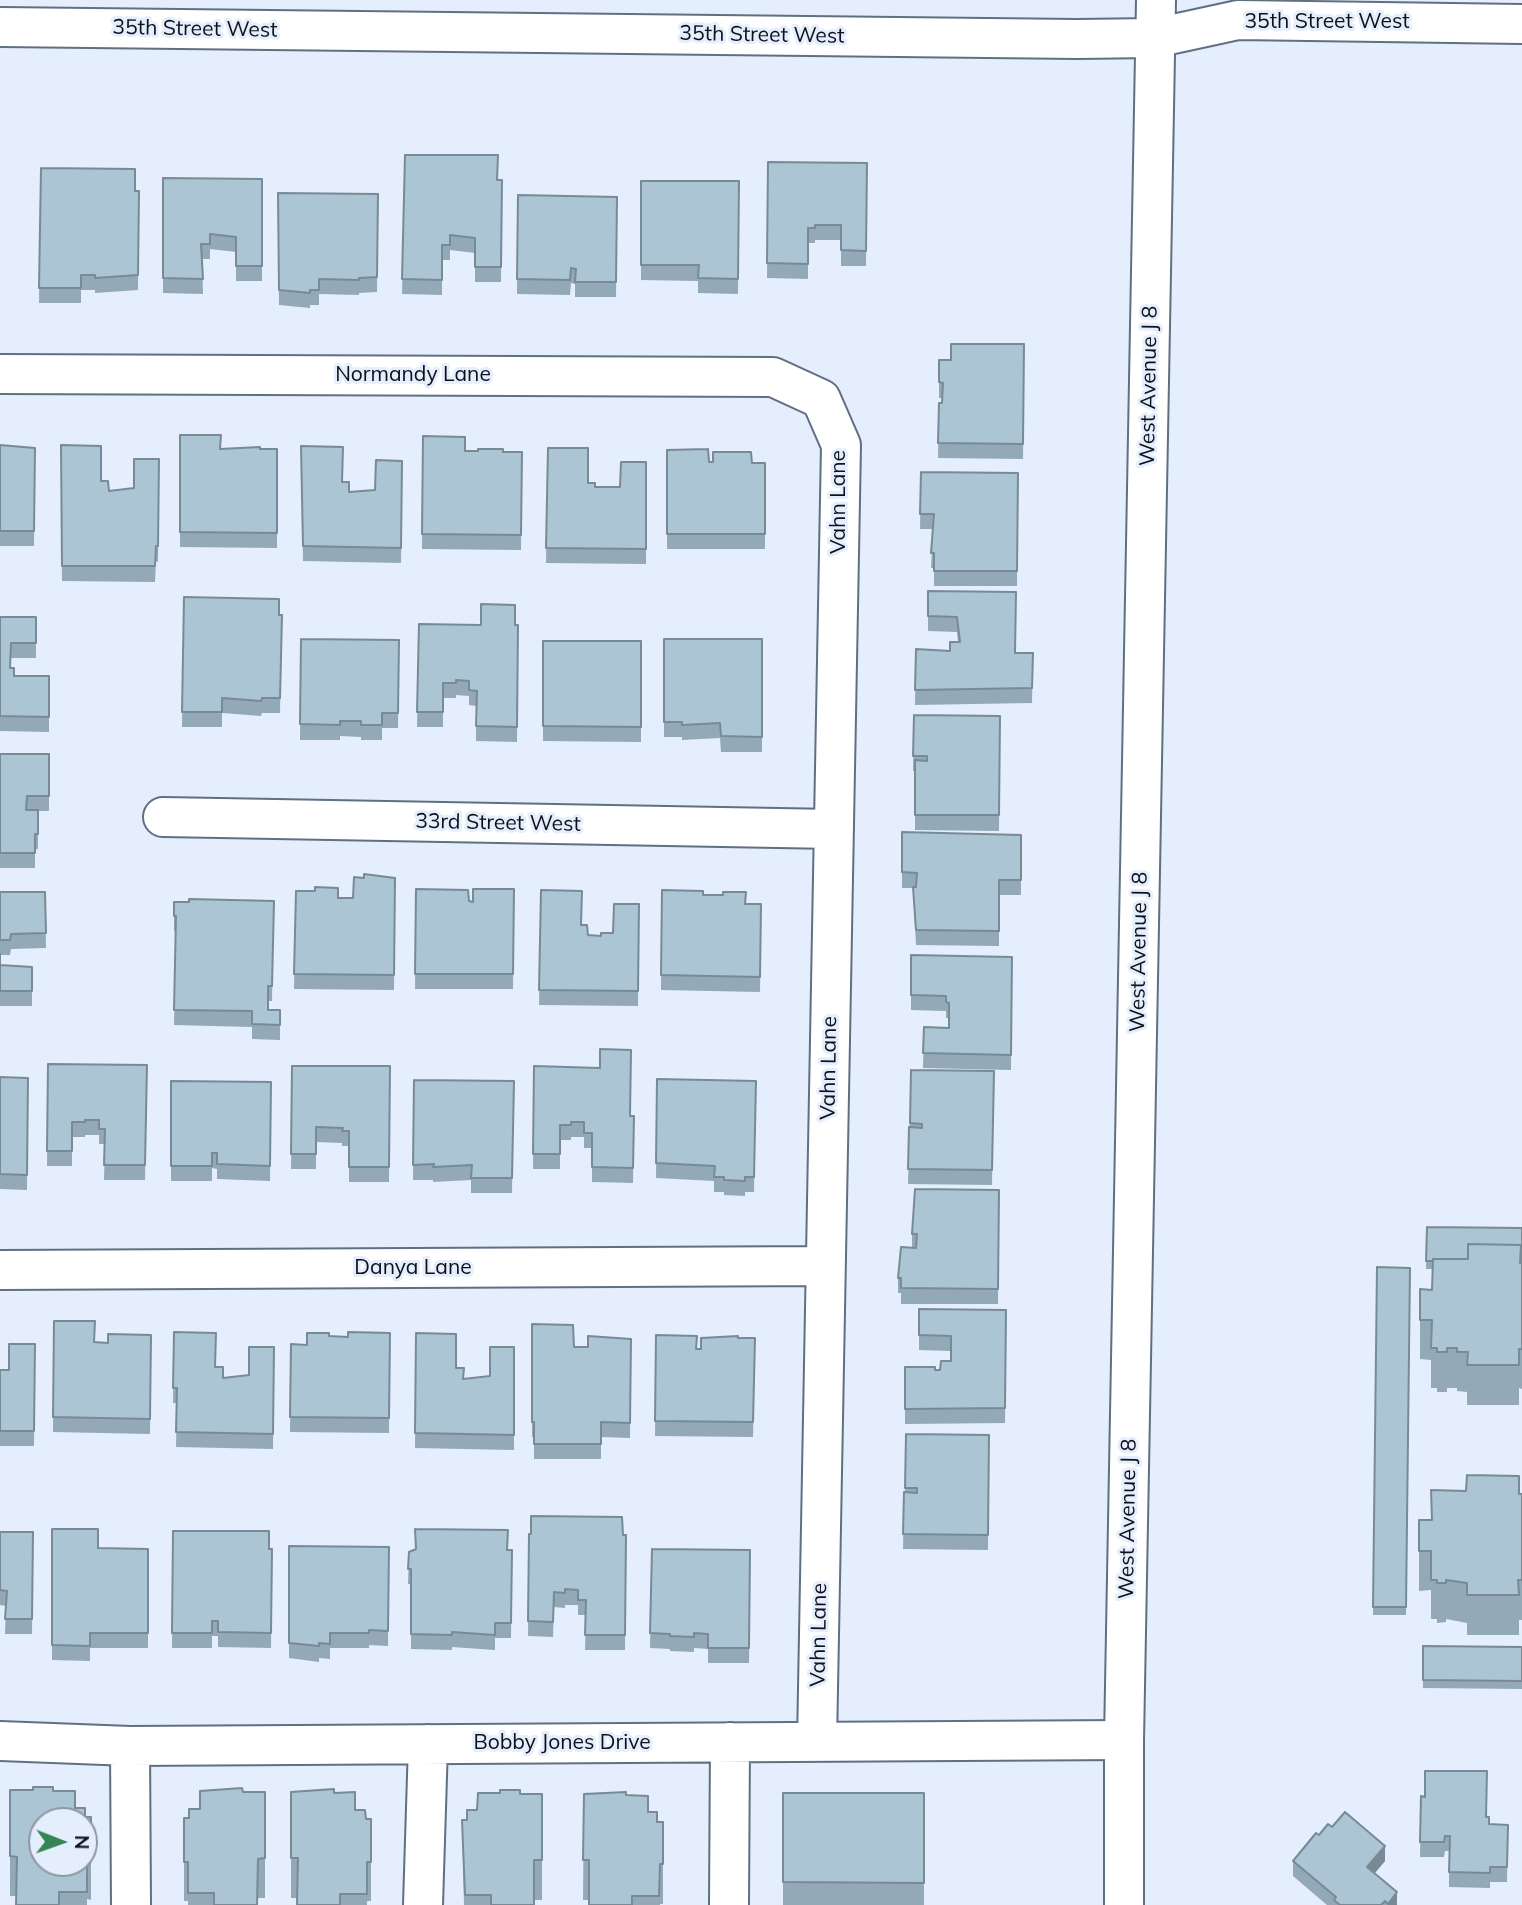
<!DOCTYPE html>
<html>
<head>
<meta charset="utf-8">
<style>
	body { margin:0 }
	#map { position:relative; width:1522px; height:1905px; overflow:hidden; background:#e4eefc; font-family:Mulish,sans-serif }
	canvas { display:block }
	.north { position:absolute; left:28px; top:1807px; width:70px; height:70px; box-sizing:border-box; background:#e4eefc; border:2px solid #8e96a2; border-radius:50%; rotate:91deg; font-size:19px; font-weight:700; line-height:28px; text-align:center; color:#0d121a }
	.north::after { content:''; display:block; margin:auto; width:24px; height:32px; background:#378554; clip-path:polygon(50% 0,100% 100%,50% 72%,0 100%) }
</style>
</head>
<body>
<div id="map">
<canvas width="1522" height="1905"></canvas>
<div class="north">N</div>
</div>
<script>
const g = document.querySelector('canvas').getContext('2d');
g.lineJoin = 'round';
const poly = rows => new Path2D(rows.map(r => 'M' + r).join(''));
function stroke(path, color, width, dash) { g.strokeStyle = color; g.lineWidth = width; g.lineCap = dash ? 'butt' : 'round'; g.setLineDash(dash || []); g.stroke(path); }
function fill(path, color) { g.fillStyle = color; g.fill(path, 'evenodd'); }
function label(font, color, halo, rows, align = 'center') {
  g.font = font + ' Mulish,sans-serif'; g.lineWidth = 6; g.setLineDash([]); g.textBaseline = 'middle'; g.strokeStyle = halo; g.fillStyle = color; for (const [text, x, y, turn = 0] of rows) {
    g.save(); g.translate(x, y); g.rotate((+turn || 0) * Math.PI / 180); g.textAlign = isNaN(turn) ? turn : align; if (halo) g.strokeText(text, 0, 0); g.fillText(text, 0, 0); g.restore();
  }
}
const street = poly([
	[0,27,1077,39,1155,38,1238,20,1522,24],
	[0,374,773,377,821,399,841,445,817,1742],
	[163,817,834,829],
	[0,1270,825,1266],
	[0,1741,130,1746,1124,1740],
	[130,1746,131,1905],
	[423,1905,428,1744],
	[729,1905,730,1742]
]);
const secondary = poly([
	[1124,1905,1124,1740,1156,0]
]);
stroke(street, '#616f83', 42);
stroke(secondary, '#616f83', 42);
stroke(street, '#fff', 38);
stroke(secondary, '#fff', 38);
fill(poly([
	[405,155,498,180,502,180,501,282,475,282,475,253,450,250,450,260,442,260,442,295,402,294],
	[768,162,867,163,866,266,841,266,841,240,815,240,815,243,808,243,808,279,767,278],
	[41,168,139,191,138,290,95,293,95,290,81,290,81,303,39,303],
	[163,178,262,179,262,281,236,281,236,252,210,249,210,259,202,259,203,294,163,293],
	[641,181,739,181,738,294,698,293,698,281,641,280],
	[278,193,378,194,377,292,359,293,359,295,319,294,319,305,310,305,310,308,279,305],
	[518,195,617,197,616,297,575,297,575,284,571,283,570,295,517,294],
	[1024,345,1023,459,938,458,939,403,942,403,942,398,939,398,939,360,951,360],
	[180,435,221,449,277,449,277,548,180,547],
	[423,436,465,451,522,452,521,550,422,549],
	[0,445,35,448,34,546,0,546],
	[61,445,101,481,109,491,134,488,159,459,158,562,156,561,155,582,62,581],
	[301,446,342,482,349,492,375,490,402,461,401,563,303,561],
	[548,448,588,483,595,487,620,487,646,462,646,564,546,563],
	[667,450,709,462,765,463,765,549,667,549],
	[921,472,1018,473,1017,586,934,586,934,568,931,568,933,529,920,529],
	[928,591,1015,653,1033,653,1032,703,915,705,916,649,950,651,958,642,957,632,928,631],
	[184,597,282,615,280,713,262,713,261,716,222,713,222,727,182,727],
	[0,617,36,617,36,658,11,658,11,668,14,676,49,676,49,732,0,731],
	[419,624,518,625,517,742,476,741,476,706,469,705,469,696,456,695,456,698,443,698,443,727,417,727],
	[301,639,399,640,398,728,382,728,382,740,361,740,361,737,340,736,340,740,300,740],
	[664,639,762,639,762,752,721,752,720,738,682,740,682,737,664,737],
	[543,641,641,641,641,742,543,741],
	[914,715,1000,716,999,831,915,830,915,771,913,771],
	[0,754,49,754,49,811,38,811,38,849,35,849,35,868,0,868],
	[902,832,1021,835,1021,895,999,895,999,946,916,945,913,888,902,888],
	[395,878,394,990,294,989,296,891,315,891,338,898,353,898],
	[416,889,469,901,473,902,514,889,513,989,415,989],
	[541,890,581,925,588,935,601,936,613,933,639,904,638,1006,539,1005],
	[662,890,703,895,745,904,761,904,760,992,661,990],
	[0,892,45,892,46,948,11,949,10,955,0,955],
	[274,901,272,1001,268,1001,268,1010,280,1010,280,1040,252,1039,252,1027,174,1025,176,931,174,931,174,902],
	[0,955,0,965,32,967,32,1006,0,1006],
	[911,955,1012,957,1011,1070,923,1068,924,1027,949,1028,949,1018,946,1018,946,1011,911,1010],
	[48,1064,147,1065,145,1180,104,1180,105,1144,99,1144,99,1135,85,1135,85,1137,72,1137,72,1166,47,1166],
	[292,1066,390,1066,389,1182,349,1182,349,1146,342,1146,342,1143,316,1142,316,1169,291,1169],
	[534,1066,600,1068,630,1116,634,1116,633,1183,592,1182,592,1148,584,1148,584,1137,571,1137,571,1140,560,1140,560,1169,533,1169],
	[911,1070,994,1071,992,1185,908,1184],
	[0,1077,28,1078,27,1190,0,1189],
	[657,1079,756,1081,754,1192,745,1192,745,1196,724,1195,724,1192,714,1192,714,1181,656,1178],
	[414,1080,514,1081,512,1193,471,1193,471,1180,433,1182,433,1180,413,1180],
	[171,1081,271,1082,270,1181,217,1179,217,1169,212,1168,212,1181,171,1181],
	[999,1190,998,1304,901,1304,901,1293,898,1293,898,1278,912,1247,912,1234],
	[1427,1227,1522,1228,1522,1389,1519,1388,1519,1405,1467,1405,1467,1392,1457,1391,1457,1388,1447,1388,1447,1392,1437,1392,1437,1388,1431,1388,1431,1360,1420,1359,1420,1289,1432,1290,1433,1269,1426,1269],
	[1377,1267,1410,1268,1406,1615,1373,1615],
	[919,1309,1006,1310,1005,1423,905,1424,905,1367,940,1370,951,1361,951,1351,919,1350],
	[54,1321,95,1342,108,1343,151,1335,150,1434,53,1432],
	[532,1324,574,1347,588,1347,631,1339,630,1438,601,1437,601,1459,534,1459,534,1437,532,1437],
	[174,1332,215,1367,223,1378,249,1375,274,1347,273,1449,176,1447,177,1403,173,1403],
	[390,1333,389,1433,290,1432,291,1344,307,1345,329,1336,348,1337],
	[416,1333,456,1368,463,1379,490,1376,514,1347,514,1450,415,1448],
	[656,1335,697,1349,701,1349,738,1338,755,1338,753,1437,655,1436],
	[35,1344,34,1446,0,1446,0,1370,9,1370],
	[906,1434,989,1435,988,1550,903,1549,904,1492,905,1492],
	[1519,1494,1522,1494,1522,1620,1519,1620,1519,1635,1467,1635,1467,1623,1446,1619,1446,1622,1437,1623,1437,1619,1431,1619,1431,1590,1419,1591,1419,1520,1431,1520],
	[52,1529,98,1548,148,1549,148,1648,90,1648,90,1661,52,1660],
	[173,1531,272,1549,271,1648,218,1647,218,1636,212,1636,212,1648,172,1648],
	[0,1532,33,1532,32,1634,5,1634,6,1606,0,1605],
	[529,1534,626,1535,625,1650,585,1650,586,1615,578,1615,578,1605,565,1605,565,1608,554,1607,553,1637,528,1636],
	[289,1546,389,1547,388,1646,369,1645,369,1648,330,1648,330,1659,319,1658,319,1662,289,1658],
	[652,1549,750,1550,749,1663,708,1663,708,1649,694,1648,694,1652,670,1651,670,1649,650,1648],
	[512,1550,511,1638,495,1638,495,1650,452,1647,452,1650,411,1649,411,1584,408,1584,409,1552],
	[1423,1646,1522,1647,1522,1689,1423,1688],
	[10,1790,53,1791,85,1817,91,1817,91,1900,87,1899,87,1905,16,1905,16,1896,10,1896],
	[265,1792,265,1898,258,1898,258,1905,188,1905,188,1901,184,1901,184,1818,189,1818,200,1809],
	[291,1792,334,1793,366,1819,371,1819,371,1901,367,1901,367,1905,297,1905,297,1898,291,1898],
	[783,1793,924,1793,924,1905,783,1905],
	[520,1794,542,1794,542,1900,534,1900,534,1905,464,1905,462,1820,467,1820,477,1810],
	[584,1794,626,1795,648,1812,657,1822,663,1822,663,1904,660,1904,660,1905,589,1905,589,1900,583,1900],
	[1421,1796,1486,1817,1489,1824,1508,1825,1507,1882,1490,1882,1490,1888,1449,1887,1449,1851,1445,1851,1444,1857,1420,1857],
	[1319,1835,1385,1861,1375,1873,1397,1905,1327,1905,1293,1876,1293,1861]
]), '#93a9b7');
fill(poly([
	[1385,1846,1385,1861,1367,1882,1367,1867],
	[1397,1892,1397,1905,1388,1905,1388,1904]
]), '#788a95');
const building = poly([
	[405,155,498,155,497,180,502,180,501,267,475,267,475,238,450,235,450,245,442,245,442,280,402,279,405,155],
	[768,162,867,163,866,251,841,250,841,225,815,225,815,228,808,228,808,264,767,263,768,162],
	[41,168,135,169,135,191,139,191,138,275,95,278,95,275,81,275,81,288,39,288,41,168],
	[163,178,262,179,262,266,236,266,236,237,210,234,210,244,201,244,203,279,163,278,163,178],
	[641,181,739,181,738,279,698,278,699,265,641,265,641,181],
	[278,193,378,194,377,277,359,278,359,280,319,279,319,290,310,290,310,293,279,290,278,193],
	[518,195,617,197,616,282,575,282,576,269,571,268,570,280,517,279,518,195],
	[951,344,1024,344,1023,444,938,443,939,403,942,403,943,383,939,382,939,360,951,360,951,344],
	[180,435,221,435,220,449,260,447,260,449,277,449,277,533,180,532,180,435],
	[423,436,465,437,465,451,478,451,478,449,503,449,503,452,522,452,521,535,422,534,423,436],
	[0,445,35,448,34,531,0,531,0,445],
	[61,445,101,446,101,481,108,481,109,491,134,488,134,459,159,459,158,546,156,546,155,566,62,566,61,445],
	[301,446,343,447,342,482,349,482,349,492,375,490,376,460,402,461,401,548,303,546,301,446],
	[548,448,588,448,588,483,595,483,595,487,620,487,621,462,646,462,646,549,546,548,548,448],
	[708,449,709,462,713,462,713,452,751,452,752,463,765,463,765,534,667,534,667,450,708,449],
	[921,472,1018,473,1017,571,934,571,934,553,931,553,934,514,920,514,921,472],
	[928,591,1016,592,1015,653,1033,653,1032,688,915,690,916,649,950,651,950,642,960,642,957,617,928,616,928,591],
	[184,597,279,599,279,615,282,615,280,698,262,698,261,701,222,698,222,712,182,712,184,597],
	[481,604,515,605,515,625,518,625,517,727,476,726,477,691,469,690,469,681,456,680,456,683,443,683,443,712,417,712,419,624,481,625,481,604],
	[0,617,36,617,36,643,11,643,10,668,14,668,14,676,49,676,49,717,0,716,0,617],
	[301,639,399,640,398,713,382,713,382,725,361,725,361,721,340,721,340,725,300,724,301,639],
	[664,639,762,639,762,737,721,736,720,723,682,725,682,722,664,722,664,639],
	[543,641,641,641,641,727,543,726,543,641],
	[914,715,1000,716,999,815,915,815,915,760,927,761,927,756,913,756,914,715],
	[0,754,49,754,49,796,27,796,26,810,38,810,38,834,35,834,35,853,0,853,0,754],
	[902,832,1021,835,1021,880,999,880,999,931,916,930,913,887,916,887,917,873,902,872,902,832],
	[364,874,395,878,394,975,294,974,296,891,315,891,315,887,338,888,338,898,353,898,354,877,364,878,364,874],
	[416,889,468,890,469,901,473,902,473,889,514,889,513,974,415,974,416,889],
	[541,890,582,891,581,925,587,925,588,935,601,936,601,933,613,933,614,904,639,904,638,991,539,990,541,890],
	[662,890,703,891,703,895,723,895,723,892,746,892,745,904,761,904,760,977,661,975,662,890],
	[0,892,45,892,46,933,11,934,10,940,0,940,0,892],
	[189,899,274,901,272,986,268,986,268,1010,280,1010,280,1025,252,1024,252,1011,174,1010,176,916,174,916,174,902,189,902,189,899],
	[0,954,0,965,32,967,32,991,0,991,0,954],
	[911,955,1012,957,1011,1055,923,1053,924,1027,949,1028,949,1003,946,1002,946,996,911,995,911,955],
	[600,1049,631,1050,630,1116,634,1116,633,1168,592,1167,592,1133,584,1133,584,1122,571,1122,571,1125,560,1125,560,1154,533,1154,534,1066,600,1068,600,1049],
	[48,1064,147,1065,145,1165,104,1165,105,1129,99,1129,99,1120,85,1120,85,1122,72,1122,72,1151,47,1151,48,1064],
	[292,1066,390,1066,389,1167,349,1167,349,1131,342,1131,343,1128,316,1127,316,1154,291,1154,292,1066],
	[911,1070,994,1071,992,1170,908,1169,909,1127,922,1128,922,1124,910,1123,911,1070],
	[0,1077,28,1078,27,1175,0,1174,0,1077],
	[657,1079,756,1081,754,1177,745,1177,745,1181,724,1180,724,1177,714,1177,715,1166,656,1163,657,1079],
	[414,1080,514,1081,512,1178,471,1178,472,1165,433,1167,434,1164,413,1165,414,1080],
	[171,1081,271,1082,270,1166,217,1164,217,1153,212,1153,212,1166,171,1166,171,1081],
	[915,1189,999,1190,998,1289,901,1288,901,1278,898,1278,901,1247,916,1248,917,1234,912,1234,915,1189],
	[1427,1227,1522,1228,1522,1262,1521,1262,1521,1245,1468,1244,1468,1259,1433,1259,1433,1261,1426,1261,1427,1227],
	[1468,1244,1521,1245,1520,1263,1522,1263,1522,1349,1519,1349,1519,1365,1467,1365,1468,1352,1457,1352,1457,1348,1447,1348,1447,1352,1437,1352,1437,1348,1431,1348,1432,1320,1420,1320,1420,1289,1432,1290,1433,1259,1468,1259,1468,1244],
	[1377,1267,1410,1268,1406,1607,1373,1607,1377,1267],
	[919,1309,1006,1310,1005,1408,905,1409,905,1367,935,1367,935,1370,940,1370,941,1361,951,1361,951,1336,919,1335,919,1309],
	[54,1321,95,1321,94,1342,108,1343,108,1334,151,1335,150,1419,53,1417,54,1321],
	[532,1324,573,1325,574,1347,588,1347,588,1336,631,1339,630,1423,601,1422,601,1444,534,1444,534,1422,532,1422,532,1324],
	[174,1332,216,1333,215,1367,223,1367,223,1378,249,1375,249,1347,274,1347,273,1434,176,1432,177,1388,173,1388,174,1332],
	[348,1332,390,1333,389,1418,290,1417,291,1344,307,1345,307,1333,329,1333,329,1336,348,1337,348,1332],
	[416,1333,456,1334,456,1368,464,1368,463,1379,490,1376,490,1347,514,1347,514,1435,415,1433,416,1333],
	[656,1335,697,1336,696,1349,701,1349,701,1338,738,1336,738,1338,755,1338,753,1422,655,1421,656,1335],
	[9,1344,35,1344,34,1431,0,1431,0,1370,9,1370,9,1344],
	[906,1434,989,1435,988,1535,903,1534,904,1492,917,1493,917,1488,905,1488,906,1434],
	[1467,1475,1519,1476,1519,1494,1522,1494,1522,1580,1518,1580,1519,1595,1467,1595,1467,1583,1446,1580,1446,1583,1437,1583,1437,1580,1431,1580,1431,1551,1419,1551,1419,1520,1432,1520,1431,1490,1466,1491,1467,1475],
	[531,1516,622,1517,623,1535,626,1535,625,1635,585,1635,586,1600,578,1600,578,1590,565,1589,565,1593,554,1592,553,1622,528,1621,529,1534,531,1534,531,1516],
	[52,1529,98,1529,98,1548,148,1549,148,1633,90,1633,90,1646,52,1645,52,1529],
	[415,1529,508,1530,507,1550,512,1550,511,1623,495,1623,495,1635,452,1632,452,1635,411,1634,411,1569,408,1569,409,1552,416,1549,415,1529],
	[173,1531,269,1531,269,1549,272,1549,271,1633,218,1632,218,1621,212,1621,212,1633,172,1633,173,1531],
	[0,1532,33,1532,32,1619,5,1619,7,1591,0,1590,0,1532],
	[289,1546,389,1547,388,1631,369,1630,369,1633,330,1633,330,1644,319,1643,319,1646,289,1643,289,1546],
	[652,1549,750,1550,749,1648,708,1648,708,1634,694,1633,694,1637,670,1636,670,1634,650,1633,652,1549],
	[1423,1646,1522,1647,1522,1681,1423,1680,1423,1646],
	[1425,1771,1487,1771,1486,1817,1489,1817,1489,1824,1508,1825,1507,1867,1490,1867,1490,1873,1449,1872,1450,1836,1445,1836,1444,1842,1420,1842,1421,1796,1425,1797,1425,1771],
	[33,1787,53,1787,53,1791,75,1791,75,1808,85,1808,85,1817,91,1817,91,1860,87,1860,87,1892,59,1892,59,1905,16,1905,17,1857,10,1856,10,1790,33,1790,33,1787],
	[42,1821,84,1821,84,1863,42,1863,42,1821],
	[242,1788,243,1792,265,1792,265,1858,258,1859,257,1905,214,1905,214,1893,188,1893,188,1862,184,1862,184,1818,189,1818,189,1809,200,1809,200,1791,242,1788],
	[334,1789,334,1793,355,1792,355,1810,365,1810,366,1819,371,1819,371,1862,367,1862,367,1894,340,1894,340,1905,297,1905,298,1858,291,1858,291,1792,334,1789],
	[500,1790,520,1790,520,1794,542,1794,542,1860,534,1860,534,1905,491,1905,491,1895,465,1895,462,1820,467,1820,467,1810,477,1810,478,1793,500,1793,500,1790],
	[626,1792,626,1795,648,1796,648,1812,657,1812,657,1822,663,1822,663,1864,660,1864,659,1896,632,1896,632,1905,589,1905,589,1860,583,1860,584,1794,626,1792],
	[783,1793,924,1793,924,1883,783,1882,783,1793],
	[1345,1812,1385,1846,1367,1867,1397,1892,1388,1904,1385,1901,1381,1905,1340,1905,1334,1900,1336,1897,1293,1861,1316,1833,1319,1835,1328,1824,1332,1827,1345,1812]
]);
fill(building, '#abc5d5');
stroke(building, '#788a95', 2);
label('21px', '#0d121a', '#e4eefc', [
	["35th Street West",1327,22],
	["35th Street West",195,29,1],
	["35th Street West",762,35,1],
	["Normandy Lane",413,375],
	["West Avenue J 8",1149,386,-89],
	["Vahn Lane",839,502,-90],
	["33rd Street West",498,823,1],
	["West Avenue J 8",1139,952,-89],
	["Vahn Lane",829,1068,-89],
	["Danya Lane",413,1268],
	["West Avenue J 8",1128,1519,-89],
	["Vahn Lane",819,1635,-89],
	["Bobby Jones Drive",562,1743]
]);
</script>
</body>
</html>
